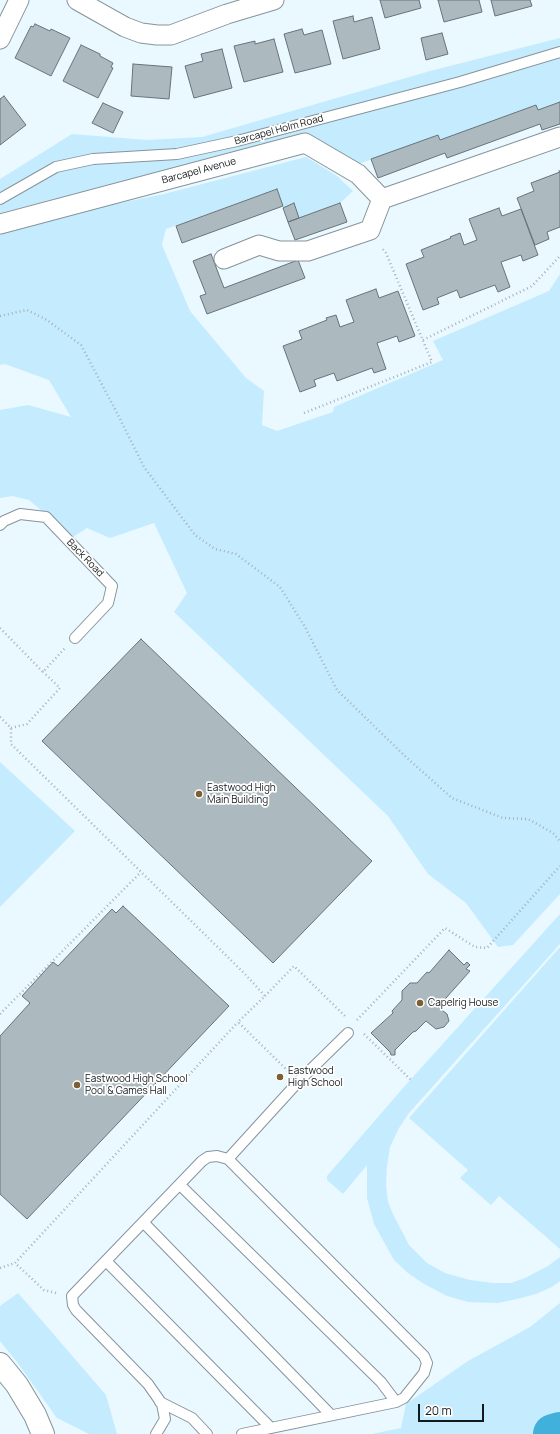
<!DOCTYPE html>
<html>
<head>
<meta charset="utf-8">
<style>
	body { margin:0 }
	#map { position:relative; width:560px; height:1434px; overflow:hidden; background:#eaf8ff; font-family:Manrope,sans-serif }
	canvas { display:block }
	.scale { position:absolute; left:418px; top:1404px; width:66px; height:18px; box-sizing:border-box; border:2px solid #14191c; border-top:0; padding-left:5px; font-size:12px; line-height:14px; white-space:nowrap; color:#14191c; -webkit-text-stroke:3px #fff; paint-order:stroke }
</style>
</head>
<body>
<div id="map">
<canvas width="560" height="1434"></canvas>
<div class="scale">20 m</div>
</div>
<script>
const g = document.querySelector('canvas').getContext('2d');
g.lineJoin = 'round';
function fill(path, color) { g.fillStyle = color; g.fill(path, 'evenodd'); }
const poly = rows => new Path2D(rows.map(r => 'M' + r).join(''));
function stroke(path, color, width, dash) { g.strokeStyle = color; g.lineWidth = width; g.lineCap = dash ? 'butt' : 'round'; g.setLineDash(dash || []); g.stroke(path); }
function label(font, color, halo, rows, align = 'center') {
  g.font = font + ' Manrope,sans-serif'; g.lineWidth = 3.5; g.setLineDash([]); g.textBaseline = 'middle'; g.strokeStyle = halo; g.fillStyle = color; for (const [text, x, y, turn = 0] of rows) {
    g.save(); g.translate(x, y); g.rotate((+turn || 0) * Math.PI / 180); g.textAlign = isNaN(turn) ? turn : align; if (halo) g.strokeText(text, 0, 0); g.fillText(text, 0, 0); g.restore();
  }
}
fill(poly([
	[560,38,560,102,538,110,536,105,440,140,438,135,356,165,309,134,0,213,0,179,72,134,147,140,202,137,430,71],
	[306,157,337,176,353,191,340,203,299,218,294,204,283,208,277,189,166,229,162,245,190,311,246,378,264,391,262,425,277,431,333,412,334,407,443,360,433,341,549,291,560,274,560,894,513,945,498,947,466,903,428,874,388,816,174,612,187,593,154,523,110,538,87,528,73,537,29,500,12,496,0,498,0,410,28,405,71,417,49,380,5,364,0,365,0,232,70,213,164,194],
	[0,762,75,831,0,907],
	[560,914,560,944,409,1113,399,1128,390,1147,387,1166,386,1185,388,1202,393,1214,409,1245,427,1263,445,1273,470,1280,493,1283,511,1283,525,1278,548,1266,560,1257,560,1281,552,1287,536,1294,517,1299,498,1303,468,1302,447,1296,424,1284,408,1273,394,1260,374,1224,367,1198,367,1165,343,1194,327,1180,327,1176,403,1088],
	[560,947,560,1249,499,1196,491,1205,460,1178,468,1170,409,1118],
	[18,1293,106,1395,117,1434,89,1434,57,1418,17,1362,0,1341,0,1306],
	[560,1303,560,1434,372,1434,401,1428,406,1404,468,1361,530,1327]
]), '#c4ecfe');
stroke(poly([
	[553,1434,560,1432]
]), '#41b0da', 40);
const building = poly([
	[380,0,419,0,421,8,385,18,380,0],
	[438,0,479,0,482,12,444,22,438,0],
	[491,0,530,0,532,6,495,16,491,0],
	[353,16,354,22,372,17,380,49,343,59,333,21,353,16],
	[35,24,50,31,51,29,70,38,51,76,15,58,31,26,33,27,35,24],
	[302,29,304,35,322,30,331,64,295,73,284,34,302,29],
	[442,33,448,54,426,60,421,38,442,33],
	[274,39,283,72,244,82,234,46,255,41,255,44,274,39],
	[81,45,100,54,100,56,113,63,111,67,113,68,98,98,63,81,81,45],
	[222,49,232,88,194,98,185,66,203,61,201,54,222,49],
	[133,64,172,67,169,99,131,96,133,64],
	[4,96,26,125,0,145,0,99,4,96],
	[560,102,560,124,542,130,540,124,447,158,445,153,378,178,371,159,438,135,440,140,536,105,538,110,560,102],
	[103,103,123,112,113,133,92,123,103,103],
	[559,171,560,171,560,227,547,232,549,239,535,245,517,198,534,191,531,183,560,172,559,171],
	[277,189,283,206,182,243,176,226,277,189],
	[294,203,299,218,288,222,283,208,294,203],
	[340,203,347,222,295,240,288,222,340,203],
	[499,208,502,216,521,209,538,255,523,261,521,255,501,262,510,287,498,292,495,285,460,298,457,290,437,298,439,304,423,310,406,264,424,257,421,250,451,238,450,237,460,233,464,245,477,240,469,219,499,208],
	[211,254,224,288,298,260,305,278,207,314,200,296,206,294,193,261,211,254],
	[376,289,379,298,398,291,415,336,399,342,397,336,377,343,386,369,374,373,372,368,337,381,334,373,314,380,316,386,300,392,283,346,302,339,299,331,327,320,326,318,336,315,340,327,354,322,346,300,376,289],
	[141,639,372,861,273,963,42,741,141,639],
	[123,906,229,1006,27,1219,0,1194,0,1036,30,1003,22,996,53,962,58,966,112,909,116,913,123,906],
	[449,950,464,965,467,962,470,965,466,969,470,971,438,1007,447,1014,449,1021,444,1027,436,1029,426,1021,416,1031,413,1032,395,1050,395,1055,391,1055,390,1052,371,1033,393,1013,392,1011,402,1000,402,991,410,983,417,983,427,972,429,973,449,950]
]);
fill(building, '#acbac0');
stroke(building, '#677379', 1);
const service = poly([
	[0,199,56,167,93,159,177,154,237,141,460,82,560,52],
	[0,525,4,521,20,514,46,517,112,586,108,603,75,638],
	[228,1159,299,1081,348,1033],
	[180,1185,381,1382,396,1402],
	[143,1222,331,1415],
	[106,1261,271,1428],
	[160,1402,192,1418,207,1434],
	[156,1434,165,1419,162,1404,148,1384,76,1310,73,1305,72,1296,202,1161,208,1157,217,1156,228,1159,424,1356,427,1363,424,1373,404,1398,396,1402,242,1434]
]);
const minor = poly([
	[77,0,125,27,141,33,157,35,171,35,227,14,274,0],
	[0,39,19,0],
	[0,224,305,143,358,174,382,199,560,137],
	[224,259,259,245,279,251,308,251,370,230,382,199]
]);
const tertiary = poly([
	[0,1364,17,1385,35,1415,43,1434]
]);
stroke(service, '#87949a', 12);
stroke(minor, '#87949a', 21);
stroke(tertiary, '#87949a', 24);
stroke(poly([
	[0,316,27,310,47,320,81,345,117,413,144,467,195,535,215,549,236,554,280,587,305,627,337,690,407,758,452,798,503,818,528,819,553,833,560,841],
	[423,340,532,286,560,256],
	[304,413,432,362,386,253,381,247],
	[0,628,43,672,65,648],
	[0,717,11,728,11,744,244,973,265,996,238,1022,288,1071],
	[11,728,27,724,60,688,43,672],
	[265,996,294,966,346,1017],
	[0,1014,141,872],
	[357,1020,445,928,475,947,487,948,560,866],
	[364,1034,411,1080],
	[0,1268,15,1263],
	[56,1293,44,1290,15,1263,238,1022]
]), '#a7b2b8', 2.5, [1, 3]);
stroke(service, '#fff', 10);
stroke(minor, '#fff', 19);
stroke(tertiary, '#fff', 22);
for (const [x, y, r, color] of [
	[199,794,4,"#7c5f32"],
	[420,1003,4,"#7c5f32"],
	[280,1077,4,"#7c5f32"],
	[77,1085,4,"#7c5f32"]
]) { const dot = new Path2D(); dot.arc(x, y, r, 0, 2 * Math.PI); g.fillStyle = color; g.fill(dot); stroke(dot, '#fff', 1.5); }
label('10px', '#14191c', '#fff', [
	["Barcapel Holm Road",279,130,-15],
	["Barcapel Avenue",199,171,-15],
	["Back Road",85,558,46]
]);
label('10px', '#14191c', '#fff', [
	["Eastwood High",207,788],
	["Main Building",207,800],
	["Capelrig House",428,1003],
	["Eastwood",288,1071],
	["High School",288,1083],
	["Eastwood High School",85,1079],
	["Pool & Games Hall",85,1091]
], 'left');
</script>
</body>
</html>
